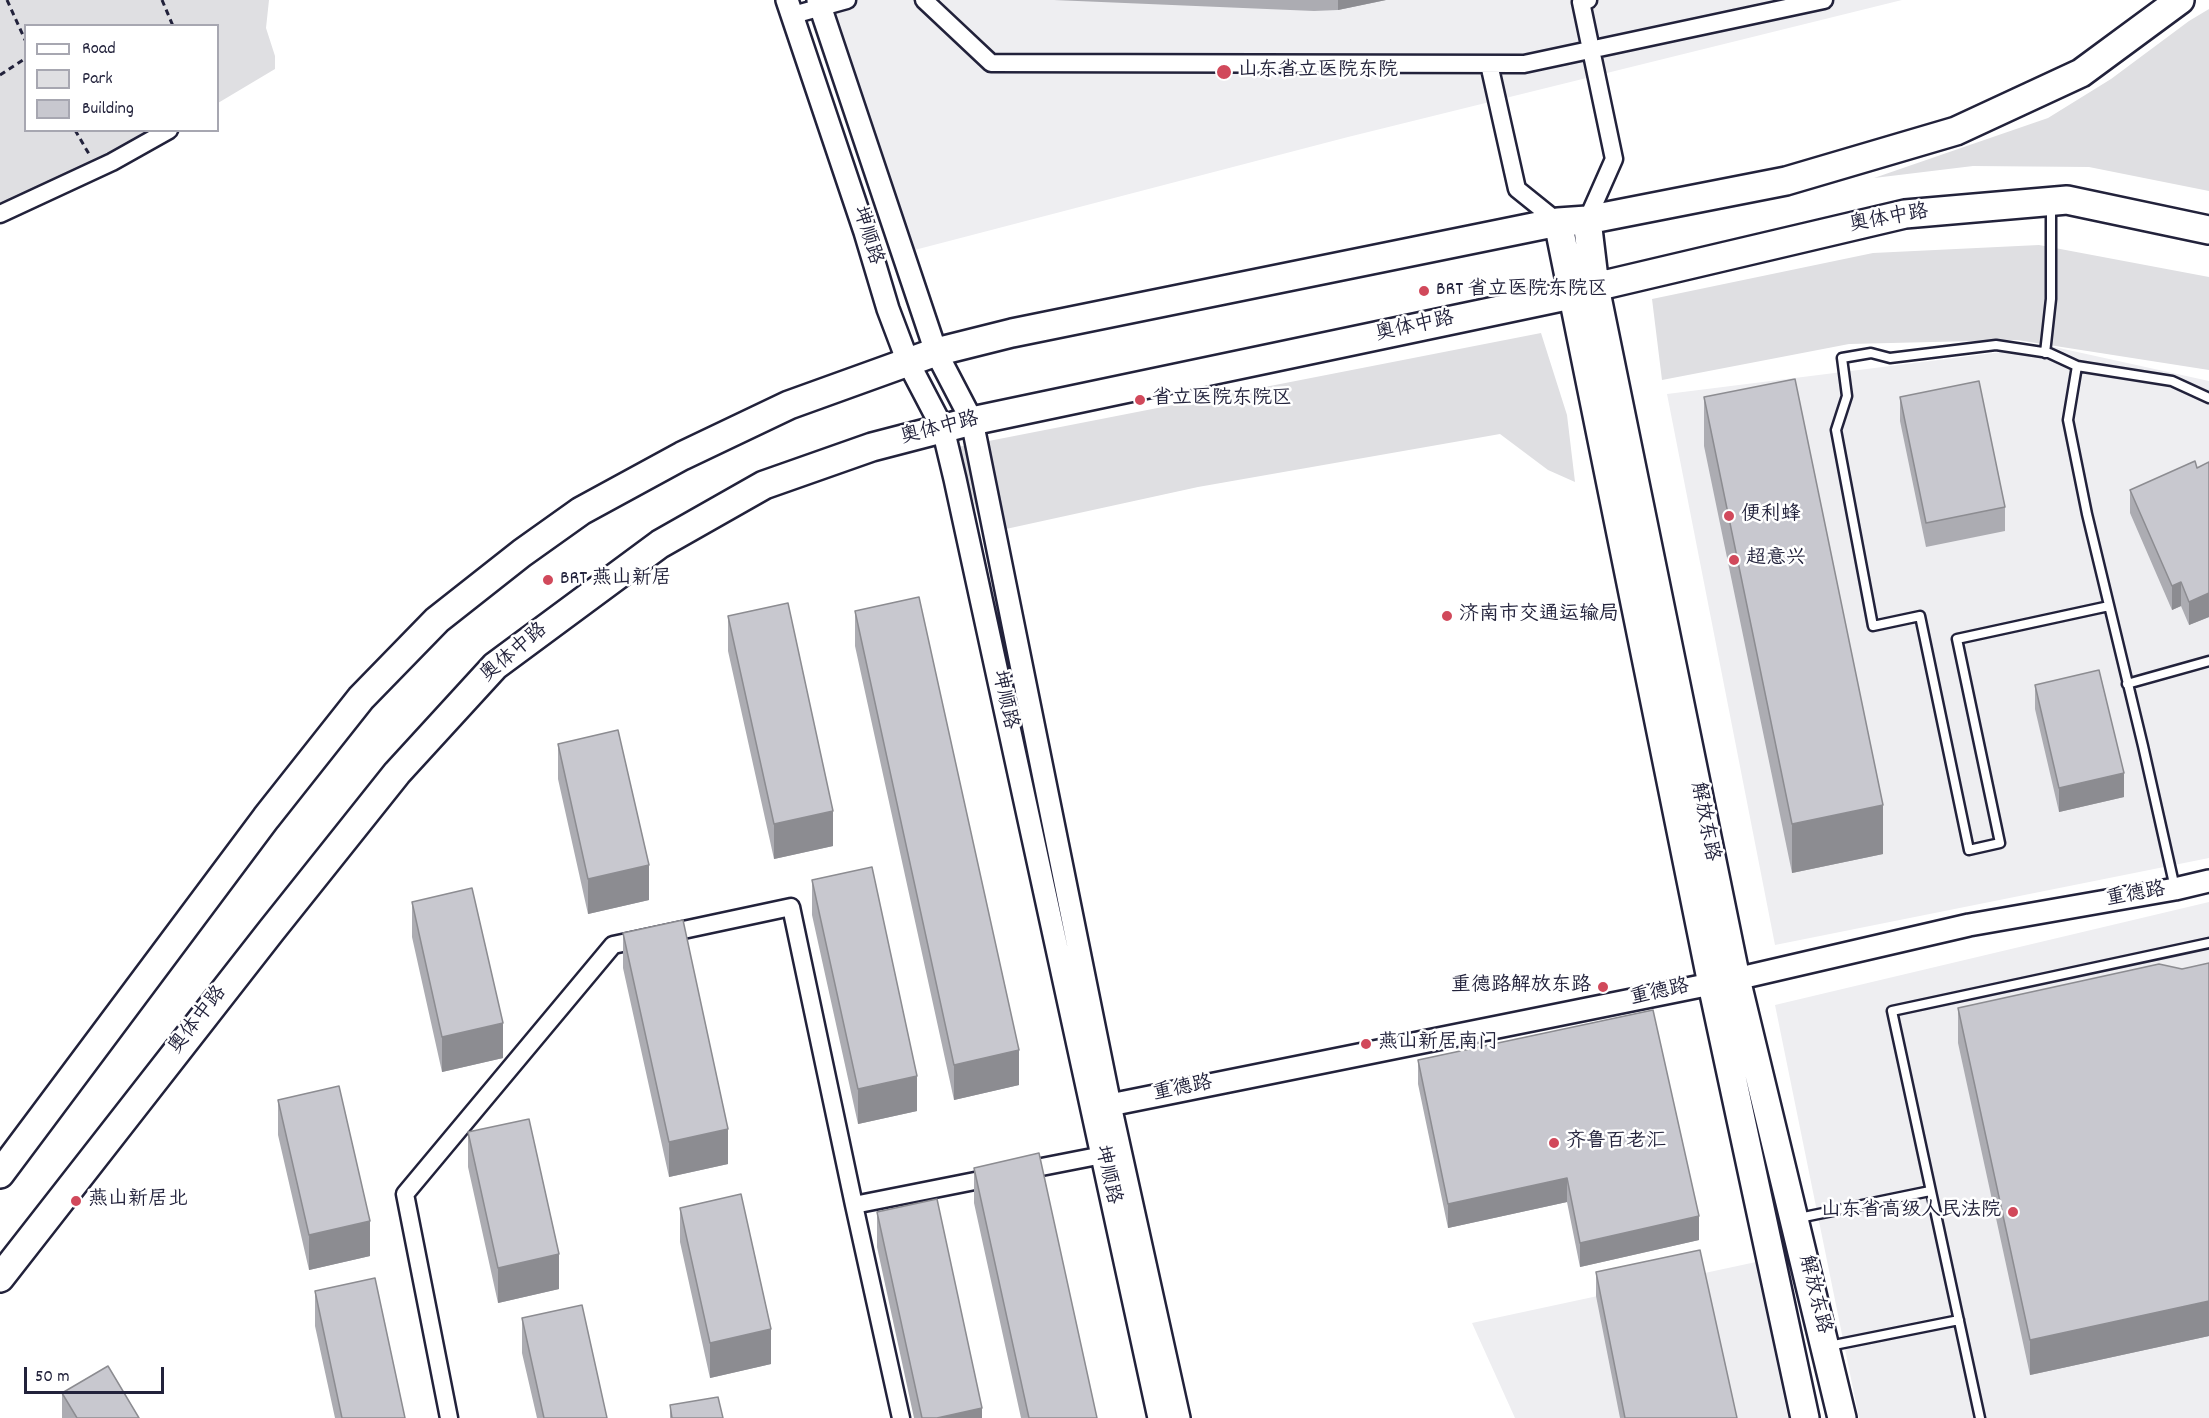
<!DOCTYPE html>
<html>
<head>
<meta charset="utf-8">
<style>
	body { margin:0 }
	#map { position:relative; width:2209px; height:1418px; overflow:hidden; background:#fff; font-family:Dekko,sans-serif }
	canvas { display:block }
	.legend { position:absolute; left:24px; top:24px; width:195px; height:108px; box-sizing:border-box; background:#fff; border:2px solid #a7a7b1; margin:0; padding:8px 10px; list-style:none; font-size:18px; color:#22223b }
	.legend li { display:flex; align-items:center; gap:12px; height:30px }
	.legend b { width:30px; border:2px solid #a7a7b1 }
	.scale { position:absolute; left:24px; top:1367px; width:140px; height:27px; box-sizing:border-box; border:3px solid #22223b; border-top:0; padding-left:8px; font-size:18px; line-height:21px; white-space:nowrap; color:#22223b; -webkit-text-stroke:4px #fff; paint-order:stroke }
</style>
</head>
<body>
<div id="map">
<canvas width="2209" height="1418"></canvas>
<ul class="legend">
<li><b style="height:8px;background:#fff"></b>Road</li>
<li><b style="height:16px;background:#dfdfe2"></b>Park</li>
<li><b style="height:16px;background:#c8c8cf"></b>Building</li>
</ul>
<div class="scale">50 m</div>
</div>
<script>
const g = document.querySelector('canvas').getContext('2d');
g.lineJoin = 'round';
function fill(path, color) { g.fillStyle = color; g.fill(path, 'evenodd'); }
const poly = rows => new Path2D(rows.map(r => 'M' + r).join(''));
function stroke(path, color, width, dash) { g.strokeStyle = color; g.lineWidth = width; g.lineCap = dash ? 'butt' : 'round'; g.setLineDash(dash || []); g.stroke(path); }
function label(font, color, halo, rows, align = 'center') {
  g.font = font + ' Dekko,"LXGW WenKai TC",sans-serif'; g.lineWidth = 5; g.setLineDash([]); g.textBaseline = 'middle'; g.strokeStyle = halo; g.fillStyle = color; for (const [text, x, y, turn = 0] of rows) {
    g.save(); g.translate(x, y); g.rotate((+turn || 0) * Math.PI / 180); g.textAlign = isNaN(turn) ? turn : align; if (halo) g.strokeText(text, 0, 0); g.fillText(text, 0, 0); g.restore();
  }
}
fill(poly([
	[809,0,1902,0,1348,137,903,253],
	[2050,346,2209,381,2209,858,1775,945,1667,394],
	[2209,902,2209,1418,1859,1418,1775,1005],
	[1756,1262,1788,1418,1515,1418,1472,1323]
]), '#eeeef1');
fill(poly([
	[0,0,269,0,266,28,275,56,275,69,218,103,218,26,26,26,26,130,169,131,0,216],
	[2209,9,2209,191,2089,167,1973,166,1874,178,2048,118,2111,79,2189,21],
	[2039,245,2209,277,2209,370,2017,340,1849,344,1662,380,1652,299,1873,253],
	[1541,333,1567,415,1575,482,1548,470,1500,434,1198,487,983,534,958,447]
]), '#dfdfe2');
const service = poly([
	[2045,353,2051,299,2051,204],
	[2077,366,2172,381,2209,398],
	[2109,606,1957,639,2000,843,1969,850,1920,616,1873,626,1836,430,1847,396,1842,358,1871,353,1890,358,1996,345,2049,353,2077,366,2068,420,2087,514,2143,746,2175,888],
	[2127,684,2209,661],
	[1799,1218,1930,1191],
	[1829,1346,1959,1320],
	[1980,1418,1892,1011,2209,943]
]);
const minor = poly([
	[924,0,991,63,1524,64,1824,0],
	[793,15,847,0],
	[1489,64,1517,189,1558,222],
	[0,214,112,162,169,130],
	[1587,220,1614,159,1581,2,1588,0],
	[1021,1171,1113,1153],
	[449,1418,405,1194,613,945,791,907,854,1205],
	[901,1418,854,1205,995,1177]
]);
const tertiary = poly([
	[787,0,865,232,888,309,908,362,943,429,955,479,1159,1418],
	[818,0,936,352,972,421,1110,1105,1179,1418],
	[1110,1105,1736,979,1969,925,2175,889,2209,881]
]);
const primary = poly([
	[1587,220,1595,287,1736,979,1842,1418],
	[1558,222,1712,984,1805,1418],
	[0,1174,266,818,361,698,437,620,522,553,581,511,682,456,789,405,936,352,1012,333,1558,222,1587,220,1786,181,1956,131,2081,73,2180,0],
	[0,1278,271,931,397,773,495,666,660,544,764,485,872,447,972,421,1571,295,1595,287,1905,214,2067,200,2209,230]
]);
stroke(service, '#22223b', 13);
stroke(minor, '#22223b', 21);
stroke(tertiary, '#22223b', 26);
stroke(primary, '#22223b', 32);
stroke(poly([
	[7,0,26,42],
	[162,0,173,26],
	[0,75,26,58],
	[75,130,89,154]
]), '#22223b', 3, [6, 4.5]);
stroke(service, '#fff', 8);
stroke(minor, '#fff', 16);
stroke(tertiary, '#fff', 21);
stroke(primary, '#fff', 27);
fill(poly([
	[1054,0,1386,0,1338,10,1314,11],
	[1704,397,1883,854,1792,873,1704,446],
	[1900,397,2005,507,2005,531,1926,547,1900,421],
	[2209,462,2209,617,2189,625,2181,606,2172,610,2130,513,2130,490,2197,468],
	[855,611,1019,1085,954,1100,855,646],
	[728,616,833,846,774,859,728,651],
	[2035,685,2124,797,2059,812,2035,709],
	[558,744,649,900,588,914,558,779],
	[812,880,917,1111,858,1124,812,915],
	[412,902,503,1058,442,1072,412,937],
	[623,933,728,1164,669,1177,623,968],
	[2209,963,2209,1336,2030,1375,1958,1043,1958,1008,2182,969],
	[1418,1060,1699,1240,1580,1267,1567,1202,1448,1228,1418,1084],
	[278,1100,370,1256,309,1270,278,1135],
	[468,1132,559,1289,498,1303,468,1167],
	[974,1168,1097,1418,1021,1418,974,1203],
	[680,1208,771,1364,710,1378,680,1242],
	[877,1212,982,1418,914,1418,877,1247],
	[1596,1272,1737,1418,1620,1418,1596,1296],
	[315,1291,405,1418,335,1418,315,1326],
	[522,1318,607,1418,537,1418,522,1353],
	[62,1393,139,1418,62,1418],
	[670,1405,723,1418,670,1418]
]), '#acacb2');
fill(poly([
	[1338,0,1386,0,1338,10],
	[2181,582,2181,606,2172,610,2172,586],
	[2209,593,2209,617,2189,625,2189,602],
	[2124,773,2124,797,2059,812,2059,788],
	[1883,805,1883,854,1792,873,1792,824],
	[833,811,833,846,774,859,774,824],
	[649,865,649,900,588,914,588,879],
	[503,1023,503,1058,442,1072,442,1037],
	[1019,1050,1019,1085,954,1100,954,1065],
	[917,1076,917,1111,858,1124,858,1089],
	[728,1129,728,1164,669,1177,669,1142],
	[1567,1178,1567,1202,1448,1228,1448,1204],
	[1699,1216,1699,1240,1580,1267,1580,1243],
	[370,1221,370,1256,309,1270,309,1235],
	[559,1254,559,1289,498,1303,498,1268],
	[2209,1301,2209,1336,2030,1375,2030,1340],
	[771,1329,771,1364,710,1378,710,1343],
	[982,1408,982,1418,937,1418]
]), '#8c8c91');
const building = poly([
	[1795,379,1883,805,1792,824,1704,397,1795,379],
	[1979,381,2005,507,1926,523,1900,397,1979,381],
	[2195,461,2197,468,2209,462,2209,593,2189,602,2181,582,2172,586,2130,490,2195,461],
	[919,597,1019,1050,954,1065,855,611,919,597],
	[788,603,833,811,774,824,728,616,788,603],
	[2099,670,2124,773,2059,788,2035,685,2099,670],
	[618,730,649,865,588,879,558,744,618,730],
	[872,867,917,1076,858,1089,812,880,872,867],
	[472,888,503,1023,442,1037,412,902,472,888],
	[683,920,728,1129,669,1142,623,933,683,920],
	[2209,963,2209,1301,2030,1340,1958,1008,2159,964,2182,969,2209,963],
	[1653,1010,1699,1216,1580,1243,1567,1178,1448,1204,1418,1060,1653,1010],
	[339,1086,370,1221,309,1235,278,1100,339,1086],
	[529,1119,559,1254,498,1268,468,1132,529,1119],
	[1039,1153,1097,1418,1029,1418,974,1168,1039,1153],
	[741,1194,771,1329,710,1343,680,1208,741,1194],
	[937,1199,982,1408,937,1418,922,1418,877,1212,937,1199],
	[1700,1250,1737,1418,1625,1418,1596,1272,1700,1250],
	[375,1278,405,1418,342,1418,315,1291,375,1278],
	[582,1305,607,1418,544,1418,522,1318,582,1305],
	[108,1366,139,1418,77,1418,62,1393,108,1366],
	[718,1397,723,1418,672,1418,670,1405,718,1397]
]);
fill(building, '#c8c8cf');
stroke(building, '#8c8c91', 1.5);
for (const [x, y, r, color] of [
	[1224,72,8,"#d1495b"],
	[1424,291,6,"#d1495b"],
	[1140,400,6,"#d1495b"],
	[1729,516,6,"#d1495b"],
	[1734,560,6,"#d1495b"],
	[548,580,6,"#d1495b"],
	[1447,616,6,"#d1495b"],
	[1603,987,6,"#d1495b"],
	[1366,1044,6,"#d1495b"],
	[1554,1143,6,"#d1495b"],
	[76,1201,6,"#d1495b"],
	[2013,1212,6,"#d1495b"]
]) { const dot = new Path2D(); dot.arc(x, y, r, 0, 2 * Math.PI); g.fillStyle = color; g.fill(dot); stroke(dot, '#fff', 2); }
label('20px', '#22223b', '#fff', [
	["山东省立医院东院",1238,72],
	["BRT 省立医院东院区",1436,291],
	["省立医院东院区",1152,400],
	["便利蜂",1741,516],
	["超意兴",1746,560],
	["BRT 燕山新居",560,580],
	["济南市交通运输局",1459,616],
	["重德路解放东路",1591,987,"right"],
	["燕山新居南门",1378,1044],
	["齐鲁百老汇",1566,1143],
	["燕山新居北",88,1201],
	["山东省高级人民法院",2001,1212,"right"]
], 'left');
label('20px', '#22223b', '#fff', [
	["奥体中路",1889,220,-10],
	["坤顺路",866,236,73],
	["奥体中路",1415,328,-12],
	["奥体中路",940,430,-14],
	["奥体中路",515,654,-40],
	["坤顺路",1003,700,78],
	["解放东路",1703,822,79],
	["重德路",2136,896,-10],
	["重德路",1660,994,-12],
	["奥体中路",199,1021,-52],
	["重德路",1183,1090,-11],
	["坤顺路",1106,1175,78],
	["解放东路",1813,1295,76]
]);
</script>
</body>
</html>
